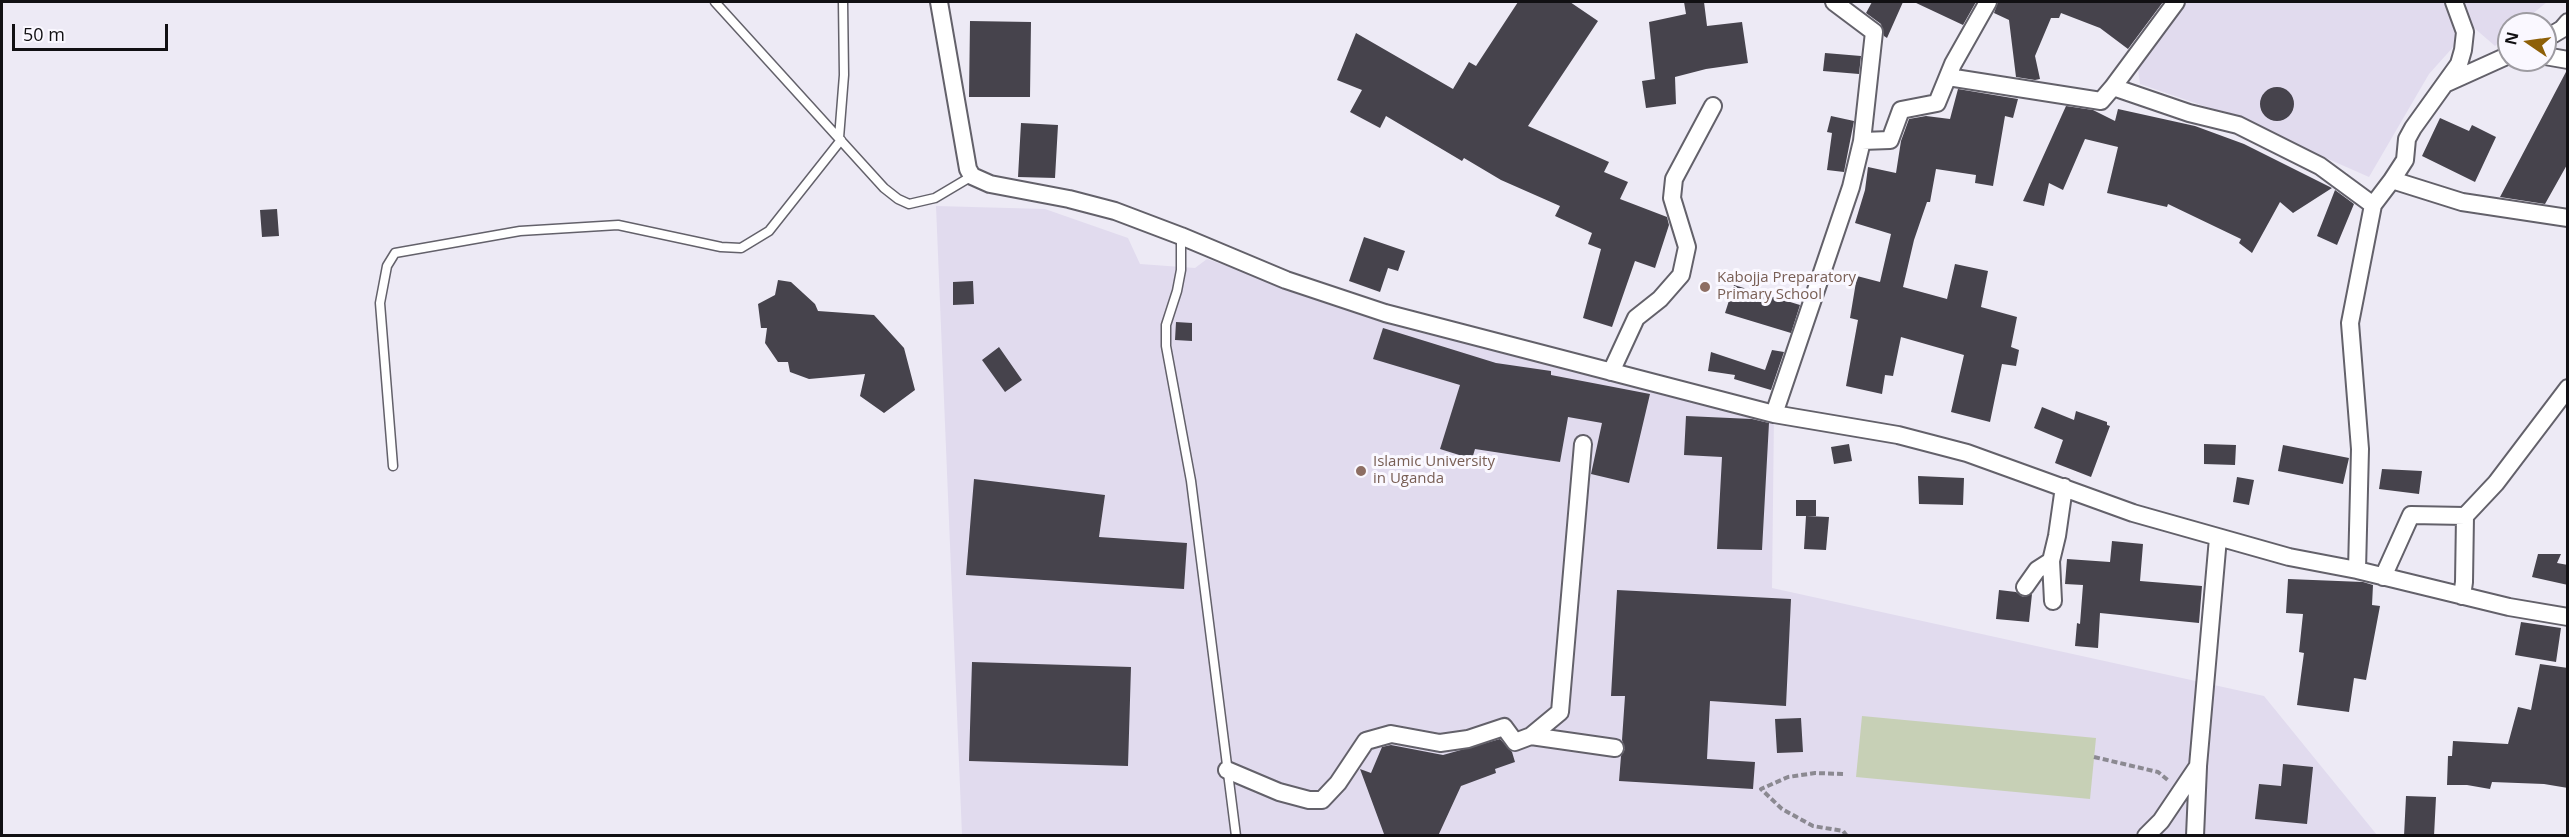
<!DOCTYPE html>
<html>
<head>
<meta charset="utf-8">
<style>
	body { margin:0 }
	#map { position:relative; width:2569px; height:837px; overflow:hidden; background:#edeaf5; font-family:"Open Sans",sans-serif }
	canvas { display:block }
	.frame { position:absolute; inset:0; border:3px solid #111013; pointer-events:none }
	.north { position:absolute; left:2497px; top:12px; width:60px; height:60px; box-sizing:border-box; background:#faf8ff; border:2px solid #9d9ba1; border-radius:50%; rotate:283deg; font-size:16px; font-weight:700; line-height:24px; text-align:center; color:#111013 }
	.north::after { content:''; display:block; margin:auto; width:21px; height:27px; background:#8e6008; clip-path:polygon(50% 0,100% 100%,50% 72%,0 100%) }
	.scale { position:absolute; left:12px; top:24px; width:156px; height:27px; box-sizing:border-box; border:3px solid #111013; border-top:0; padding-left:8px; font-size:18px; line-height:21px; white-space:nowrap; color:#111013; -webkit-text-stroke:4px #faf8ff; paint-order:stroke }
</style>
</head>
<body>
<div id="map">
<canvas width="2569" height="837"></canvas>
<div class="frame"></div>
<div class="north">N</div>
<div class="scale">50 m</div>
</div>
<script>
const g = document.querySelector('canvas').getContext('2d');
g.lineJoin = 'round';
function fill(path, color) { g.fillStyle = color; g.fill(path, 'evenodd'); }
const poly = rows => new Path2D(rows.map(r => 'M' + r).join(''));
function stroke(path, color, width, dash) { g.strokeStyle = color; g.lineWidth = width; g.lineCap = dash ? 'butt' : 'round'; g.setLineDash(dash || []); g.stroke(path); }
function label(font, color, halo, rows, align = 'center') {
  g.font = font + ' "Open Sans",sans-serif'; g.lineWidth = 6; g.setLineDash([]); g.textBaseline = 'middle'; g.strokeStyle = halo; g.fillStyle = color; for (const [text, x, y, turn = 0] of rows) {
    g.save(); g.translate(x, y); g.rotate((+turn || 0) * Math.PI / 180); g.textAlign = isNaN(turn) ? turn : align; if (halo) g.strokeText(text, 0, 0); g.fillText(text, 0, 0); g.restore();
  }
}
fill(poly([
	[2187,2,2547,2,2520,24,2509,24,2509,34,2495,46,2472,26,2429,74,2369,177,2224,113,2140,84,2138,69],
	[936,206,1045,209,1128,238,1140,264,1195,268,1207,259,1409,330,1774,414,1772,588,2264,696,2377,835,962,835]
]), '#e1dbee');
fill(poly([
	[1862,716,2096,738,2090,799,1856,777]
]), '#c7d0b6');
fill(poly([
	[1518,2,1570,2,1598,21,1528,126,1609,162,1604,172,1628,182,1620,199,1667,217,1669,225,1655,268,1635,261,1612,327,1583,318,1601,249,1588,244,1592,233,1555,216,1560,206,1501,180,1464,158,1462,161,1386,116,1380,128,1350,112,1362,90,1337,80,1356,33,1453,89,1469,62,1476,66],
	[1684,2,1704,2,1707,26,1742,22,1748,63,1706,69,1675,77,1676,104,1646,108,1642,81,1655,79,1649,22,1686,14],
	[1872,2,1903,2,1887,38,1884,36,1881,24,1866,13],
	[1914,2,1976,2,1963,25],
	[1998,2,2163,2,2128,49,2100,28,2061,13,2059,18,2051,18,2035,56,2040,79,2035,80,2016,77,2009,20,1994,13],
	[970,21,1031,22,1030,97,969,97],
	[1825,53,1861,56,1859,74,1823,71],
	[2567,70,2568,163,2545,204,2500,197],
	'2260 104a17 17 0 1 1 34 0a17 17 0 1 1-34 0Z',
	[1958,89,2018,99,2013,118,2005,116,1993,186,1975,183,1976,175,1936,169,1930,202,1927,202,1914,240,1903,287,1947,299,1955,264,1988,271,1981,307,2017,317,2011,347,2019,350,2016,366,2002,364,1990,422,1951,412,1964,355,1901,337,1893,376,1885,375,1882,394,1846,386,1858,320,1850,318,1857,276,1880,282,1891,234,1855,223,1865,190,1868,167,1896,173,1901,141,1909,119,1926,116,1950,119],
	[2066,106,2093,110,2115,121,2118,109,2195,126,2244,144,2332,188,2293,213,2280,202,2252,253,2239,243,2241,239,2168,204,2167,207,2107,193,2118,147,2085,139,2063,190,2049,183,2044,206,2023,201],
	[1831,116,1854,121,1844,172,1827,170,1832,133,1827,132],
	[2440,118,2469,131,2472,125,2496,137,2475,182,2422,156],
	[1021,123,1058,125,1055,178,1018,177],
	[2335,190,2354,204,2337,245,2317,236],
	[277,209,279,236,262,237,260,210],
	[1364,237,1405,251,1398,271,1388,268,1380,292,1349,281],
	[778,280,791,282,815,304,818,311,874,315,904,348,915,390,884,413,860,396,865,374,809,379,790,372,788,362,778,362,765,343,767,328,761,328,758,304,775,295],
	[973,281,974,304,953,305,953,282],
	[1734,285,1800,305,1791,333,1725,313],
	[1176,322,1192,323,1192,341,1175,340],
	[1383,328,1496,363,1551,371,1551,375,1650,394,1629,483,1591,474,1602,423,1568,417,1560,462,1475,449,1472,459,1440,449,1460,385,1373,359],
	[999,347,1022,380,1005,392,982,360],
	[1772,350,1784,352,1771,390,1734,379,1735,375,1708,371,1711,352,1765,370],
	[2042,407,2074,420,2076,411,2107,422,2107,425,2110,426,2091,477,2055,463,2063,440,2034,428],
	[1686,416,1752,419,1769,423,1762,550,1717,549,1722,457,1684,455],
	[1849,444,1852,461,1834,464,1831,447],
	[2204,444,2236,445,2235,465,2204,464],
	[2283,445,2349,458,2343,484,2278,471],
	[2382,469,2422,471,2419,494,2379,489],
	[1918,476,1964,478,1963,505,1919,504],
	[2237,477,2254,480,2249,505,2233,502],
	[974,479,1105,495,1099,537,1187,543,1184,589,966,575],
	[1796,500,1816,500,1816,516,1796,516],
	[1806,516,1829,517,1826,550,1804,549],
	[2112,541,2143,544,2140,581,2202,586,2199,623,2100,613,2098,648,2075,646,2077,623,2080,624,2083,585,2065,584,2067,559,2110,562],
	[2538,554,2561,554,2557,563,2568,565,2568,585,2532,577],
	[2288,579,2363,582,2373,585,2372,605,2380,606,2366,680,2354,678,2349,712,2297,705,2304,653,2299,652,2303,614,2286,613],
	[1617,590,1791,599,1786,706,1710,701,1707,759,1755,762,1753,789,1619,781,1621,756,1625,749,1622,740,1625,696,1611,696],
	[1999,590,2016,592,2023,597,2032,594,2029,622,1996,619],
	[2521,622,2561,628,2556,662,2515,655],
	[972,662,1131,667,1128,766,969,761],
	[2540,664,2568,668,2568,788,2544,784,2492,782,2490,789,2467,785,2447,785,2448,756,2452,756,2453,741,2508,744,2518,707,2531,710],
	[1801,718,1803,752,1777,753,1775,719],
	[1500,739,1512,752,1515,762,1495,769,1496,773,1461,786,1438,836,1384,834,1360,769,1371,773,1382,747,1391,745,1443,755],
	[2283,764,2313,767,2307,824,2255,819,2259,784,2281,786],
	[2406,796,2436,797,2434,836,2404,836]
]), '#46434c');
const service = poly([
	[715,2,884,188,898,199,909,204,935,198,972,176],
	[839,138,844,75,843,2],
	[1181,236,1181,270,1177,291,1166,325,1166,346,1191,481,1236,836],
	[393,466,380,303,387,266,395,253,520,231,618,225,721,247,741,248,769,231,841,140]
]);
const minor = poly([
	[939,2,968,169,972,176,990,184,1069,199,1115,211,1181,236,1286,280,1385,313,1774,414,1898,435,1967,453,2133,513,2289,557,2357,570,2509,607,2568,617],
	[1834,2,1874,32,1862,141],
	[2454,2,2465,32,2463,50,2459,64,2413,128,2407,139,2405,160,2392,180,2462,202,2568,218],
	[2545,39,2562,29,2568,22],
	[2545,56,2568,60],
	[1948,77,2101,101,2113,87,2189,113,2238,125,2320,166,2373,205],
	[2447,83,2509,55],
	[2113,87,2176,2],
	[1611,372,1636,318,1660,299,1681,275,1687,247,1672,198,1674,179,1713,106],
	[1774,414,1851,187,1862,141,1890,140,1901,110,1937,103,1953,64,1988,2],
	[2357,570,2360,449,2350,323,2373,205,2392,180],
	[2383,577,2411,515,2465,516],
	[2025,587,2037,570,2051,561],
	[2462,596,2464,582,2465,516,2496,483,2568,388],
	[2053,601,2051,561,2057,536,2064,487],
	[1531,736,1560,712,1583,444],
	[1227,770,1279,792,1309,800,1322,800,1338,783,1366,741,1391,734,1440,743,1468,739,1504,727,1515,742,1531,736,1615,748],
	[2146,836,2161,821,2198,766,2218,538],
	[2195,836,2198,767]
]);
stroke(service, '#63616a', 11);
stroke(minor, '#63616a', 20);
stroke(poly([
	[2094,757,2158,772,2169,781],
	[1843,774,1815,773,1788,777,1761,789,1782,809,1813,826,1843,831,1847,836]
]), '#8b8991', 4, [6, 3]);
stroke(service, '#fff', 8);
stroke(minor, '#fff', 16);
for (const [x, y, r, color] of [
	[1705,287,6,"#8d6e63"],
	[1361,471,6,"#8d6e63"]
]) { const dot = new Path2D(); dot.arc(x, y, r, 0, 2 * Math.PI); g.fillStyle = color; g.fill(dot); stroke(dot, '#faf8ff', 2); }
label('15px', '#785e54', '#faf8ff', [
	["Kabojja Preparatory",1717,278],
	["Primary School",1717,295],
	["Islamic University",1373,462],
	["in Uganda",1373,479]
], 'left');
</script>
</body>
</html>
